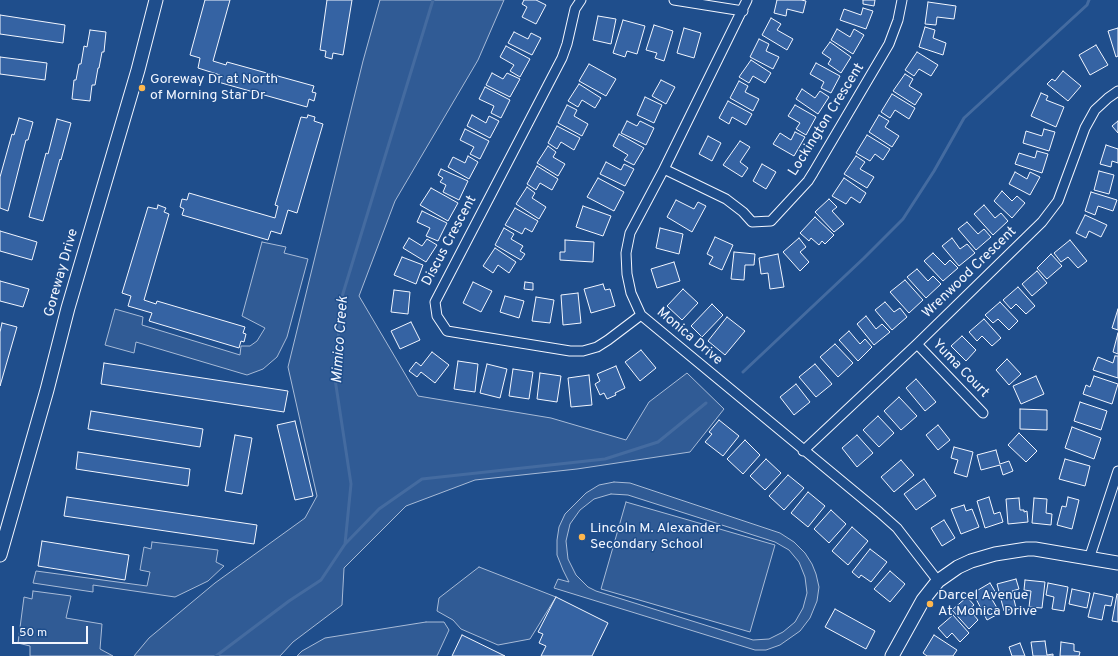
<!DOCTYPE html>
<html>
<head>
<meta charset="utf-8">
<style>
	body { margin:0 }
	#map { position:relative; width:1118px; height:656px; overflow:hidden; background:#1f4e8c; font-family:Overpass,sans-serif }
	canvas { display:block }
	.scale { position:absolute; left:12px; top:626px; width:76px; height:18px; box-sizing:border-box; border:2px solid #f2f6ff; border-top:0; padding-left:5px; font-size:12px; line-height:14px; white-space:nowrap; color:#f2f6ff; -webkit-text-stroke:3px #1f4e8c; paint-order:stroke }
</style>
</head>
<body>
<div id="map">
<canvas width="1118" height="656"></canvas>
<div class="scale">50 m</div>
</div>
<script>
const g = document.querySelector('canvas').getContext('2d');
g.lineJoin = 'round';
function fill(path, color) { g.fillStyle = color; g.fill(path, 'evenodd'); }
const poly = rows => new Path2D(rows.map(r => 'M' + r).join(''));
function stroke(path, color, width, dash) { g.strokeStyle = color; g.lineWidth = width; g.lineCap = dash ? 'butt' : 'round'; g.setLineDash(dash || []); g.stroke(path); }
function label(font, color, halo, rows, align = 'center') {
  g.font = font + ' Overpass,sans-serif'; g.lineWidth = 3; g.setLineDash([]); g.textBaseline = 'middle'; g.strokeStyle = halo; g.fillStyle = color; for (const [text, x, y, turn = 0] of rows) {
    g.save(); g.translate(x, y); g.rotate((+turn || 0) * Math.PI / 180); g.textAlign = isNaN(turn) ? turn : align; if (halo) g.strokeText(text, 0, 0); g.fillText(text, 0, 0); g.restore();
  }
}
const built = poly([
	[380,0,504,0,478,60,395,201,359,296,418,396,551,418,626,440,649,402,687,373,724,409,690,452,577,469,475,480,406,506,344,568,342,605,293,642,280,656,134,656,149,638,215,583,305,518,317,496,288,367,363,61,380,0],
	[262,242,286,247,284,253,308,259,287,337,277,357,263,369,247,375,136,342,134,353,105,345,115,309,143,317,142,325,240,355,241,346,250,346,257,341,265,328,242,316,262,242],
	[614,482,630,483,780,533,794,542,805,553,812,564,816,574,819,587,817,601,810,618,800,631,780,645,766,650,755,650,554,588,558,579,569,582,563,570,557,555,557,540,559,527,565,514,586,493,599,485,614,482],
	[611,494,628,495,775,542,789,550,799,562,805,577,807,593,803,608,795,622,783,632,769,639,753,640,596,591,588,587,576,575,568,559,566,541,570,524,580,510,594,499,611,494],
	[626,502,775,545,750,632,601,589,626,502],
	[152,542,218,550,216,562,224,566,208,581,175,597,93,585,93,592,33,583,36,571,147,586,150,572,140,570,144,547,151,549,152,542],
	[479,567,556,597,530,639,498,645,461,629,453,620,437,611,439,598,479,567],
	[33,591,71,596,66,618,102,624,100,649,113,656,30,656,30,646,18,643,24,597,32,599,33,591],
	[426,622,444,622,449,630,437,656,297,656,302,651,325,638,426,622]
]);
fill(built, '#305b95');
stroke(built, '#a8bbd7', 1);
stroke(poly([
	[743,372,864,258,903,219,934,171,964,118,1087,5,1089,0],
	[345,544,379,509,422,479,605,459,658,442,706,403],
	[216,656,289,601,321,580,345,544,351,484,335,379,341,300,433,0]
]), '#446ba0', 3);
const building = poly([
	[205,0,230,0,213,61,226,65,227,62,314,86,312,92,316,93,314,101,309,99,307,107,218,82,220,75,198,68,200,58,190,55,205,0],
	[327,0,352,0,343,55,333,53,332,59,325,57,326,51,320,50,327,0],
	[524,0,536,0,546,5,536,24,522,17,527,7,522,4,524,0],
	[777,0,801,0,806,1,803,13,787,9,786,16,774,13,777,0],
	[863,0,875,0,874,6,863,4,863,0],
	[928,2,956,6,954,19,937,17,936,25,925,24,928,2],
	[863,8,873,11,866,29,840,20,844,9,861,15,863,8],
	[0,15,65,25,63,43,0,34,0,15],
	[598,16,616,19,611,44,593,40,598,16],
	[771,18,781,24,777,30,793,39,787,50,762,35,771,18],
	[623,20,645,26,637,54,627,51,625,57,613,53,623,20],
	[654,25,673,31,664,61,655,58,657,53,646,50,654,25],
	[925,27,935,30,933,38,946,43,943,55,919,47,925,27],
	[684,28,701,33,694,58,677,53,684,28],
	[1118,28,1118,56,1116,57,1108,31,1118,28],
	[837,29,850,37,854,29,864,35,853,54,831,40,837,29],
	[90,30,106,32,104,52,102,52,99,68,98,68,95,85,92,85,90,101,72,99,74,80,76,80,79,64,81,64,84,46,87,47,90,30],
	[514,32,528,39,531,33,541,38,532,55,508,43,514,32],
	[759,39,769,44,766,51,779,57,773,69,750,57,759,39],
	[830,42,851,57,841,73,828,64,831,59,822,53,830,42],
	[1096,45,1108,65,1090,75,1079,55,1096,45],
	[506,46,530,59,520,77,510,71,514,65,500,57,506,46],
	[917,52,938,65,931,76,919,69,914,76,905,70,917,52],
	[0,57,47,63,45,80,0,74,0,57],
	[751,60,771,73,765,83,753,76,749,83,739,77,751,60],
	[816,63,840,76,831,93,821,88,824,82,810,74,816,63],
	[589,64,616,79,606,96,579,81,589,64],
	[1063,71,1081,86,1068,101,1047,84,1052,79,1055,81,1063,71],
	[492,73,503,79,507,73,520,79,510,97,486,85,492,73],
	[905,74,913,79,909,86,922,94,915,105,893,91,905,74],
	[661,80,675,87,666,104,652,96,661,80],
	[739,81,748,86,745,92,759,99,753,111,730,98,739,81],
	[579,84,601,98,595,108,582,100,578,107,568,101,579,84],
	[485,87,510,100,501,118,491,113,494,106,479,99,485,87],
	[802,89,815,98,820,91,829,97,818,114,796,99,802,89],
	[1041,93,1048,96,1046,100,1064,107,1056,127,1031,116,1041,93],
	[892,94,915,108,909,119,895,110,890,118,881,112,892,94],
	[645,97,662,105,654,123,637,115,645,97],
	[728,101,752,114,746,125,732,117,729,124,719,118,728,101],
	[567,105,577,110,574,116,588,124,582,136,558,123,567,105],
	[795,105,816,117,806,135,796,129,800,123,788,116,795,105],
	[308,115,315,117,314,121,323,124,297,213,288,210,281,234,271,231,268,240,182,215,184,209,180,207,182,199,187,200,189,193,275,218,278,206,275,205,301,117,307,118,308,115],
	[472,115,486,123,489,116,499,121,490,138,467,126,472,115],
	[879,115,889,121,885,127,899,136,892,147,869,132,879,115],
	[19,118,33,122,28,140,26,140,8,211,0,208,0,177,12,134,14,135,19,118],
	[57,119,71,123,61,160,60,159,43,221,29,217,46,153,48,154,57,119],
	[627,121,637,126,640,121,654,128,646,145,621,133,627,121],
	[1118,121,1118,133,1112,126,1118,121],
	[557,126,580,138,574,150,561,142,557,149,548,143,557,126],
	[465,129,489,141,480,159,470,154,474,147,460,140,465,129],
	[1044,129,1055,132,1049,151,1023,143,1026,131,1042,136,1044,129],
	[795,132,805,137,794,156,773,144,780,133,791,140,795,132],
	[619,134,644,148,634,165,624,160,628,155,613,146,619,134],
	[867,135,890,149,883,160,875,154,870,161,856,153,867,135],
	[708,136,721,143,712,161,699,154,708,136],
	[740,141,750,147,740,162,748,168,742,177,723,165,740,141],
	[1106,145,1118,149,1118,163,1112,161,1111,167,1100,164,1106,145],
	[548,146,556,152,553,157,565,164,558,176,537,163,548,146],
	[1037,151,1048,154,1042,173,1015,164,1019,153,1035,158,1037,151],
	[468,156,478,162,469,179,448,167,453,157,465,163,468,156],
	[856,156,865,162,860,169,874,177,867,188,844,174,856,156],
	[606,162,621,170,624,164,634,169,625,186,600,174,606,162],
	[762,164,776,172,766,189,753,181,762,164],
	[537,166,558,179,552,190,540,183,536,190,527,184,537,166],
	[441,169,468,181,459,200,443,192,446,185,440,182,443,178,438,175,441,169],
	[1099,171,1114,175,1109,194,1094,190,1099,171],
	[1015,172,1027,179,1030,172,1040,177,1030,195,1009,184,1015,172],
	[598,178,624,192,614,211,587,197,598,178],
	[844,178,866,193,860,203,851,197,846,204,832,196,844,178],
	[527,187,535,193,532,198,546,207,539,219,516,204,527,187],
	[431,188,458,203,448,221,420,205,431,188],
	[1002,191,1012,201,1017,196,1025,203,1012,218,994,201,1002,191],
	[1091,192,1117,200,1113,211,1098,206,1095,215,1085,211,1091,192],
	[829,199,837,207,832,211,844,224,834,232,815,212,829,199],
	[676,200,694,209,698,202,706,206,692,232,667,217,676,200],
	[158,205,166,208,164,212,169,214,144,300,156,304,157,301,245,327,243,333,246,334,244,342,241,341,239,348,149,321,152,313,128,306,131,296,122,293,148,207,157,209,158,205],
	[984,205,995,218,1001,213,1008,221,993,235,974,214,984,205],
	[583,206,611,216,603,236,576,227,583,206],
	[515,208,538,221,532,232,525,228,522,234,505,225,515,208],
	[422,211,447,223,438,241,426,236,430,228,417,222,422,211],
	[1085,215,1107,225,1101,237,1089,231,1086,238,1076,233,1085,215],
	[815,217,834,235,825,244,822,241,819,245,811,238,809,241,800,233,815,217],
	[967,222,978,234,984,229,991,237,976,250,958,229,967,222],
	[504,228,514,234,511,239,523,246,520,251,525,254,521,260,495,245,504,228],
	[660,228,683,234,679,254,656,248,660,228],
	[0,231,37,242,32,260,0,251,0,231],
	[715,237,733,245,722,270,709,264,713,257,707,254,715,237],
	[409,238,422,246,427,239,437,245,426,262,403,248,409,238],
	[799,238,806,247,800,252,809,262,800,271,783,252,799,238],
	[952,238,960,249,967,244,975,253,959,266,942,246,952,238],
	[565,240,594,242,593,262,560,260,560,252,565,252,565,240],
	[1070,240,1087,261,1078,268,1068,257,1061,262,1054,253,1070,240],
	[495,248,516,262,509,273,498,265,493,273,483,266,495,248],
	[734,252,755,254,754,265,745,265,744,280,731,279,734,252],
	[933,253,945,265,950,260,958,268,943,281,924,261,933,253],
	[778,254,784,287,770,289,768,273,761,274,759,258,778,254],
	[1051,254,1062,266,1047,279,1037,268,1051,254],
	[402,257,423,265,416,284,394,275,402,257],
	[674,262,680,281,657,288,651,269,674,262],
	[917,269,928,281,933,276,941,284,926,298,907,277,917,269],
	[1037,271,1047,283,1032,296,1022,284,1037,271],
	[905,280,923,300,909,313,890,292,905,280],
	[0,281,29,289,23,307,0,301,0,281],
	[473,282,492,291,481,312,463,303,473,282],
	[525,282,533,283,533,290,524,289,525,282],
	[603,284,605,290,610,289,615,306,591,313,584,289,603,284],
	[1018,287,1035,306,1026,314,1016,304,1011,309,1003,300,1018,287],
	[683,289,698,303,682,320,667,306,683,289],
	[394,290,410,292,408,314,391,312,394,290],
	[578,293,581,323,563,325,561,295,578,293],
	[505,296,524,301,519,318,500,312,505,296],
	[536,297,554,300,550,323,532,321,536,297],
	[885,302,894,312,900,308,907,317,892,330,875,310,885,302],
	[1000,302,1018,321,1009,330,998,319,993,323,985,315,1000,302],
	[712,304,723,315,702,337,691,326,712,304],
	[1118,309,1118,330,1112,328,1118,309],
	[866,316,876,329,882,324,890,332,874,345,857,324,866,316],
	[727,317,745,331,725,355,708,341,727,317],
	[984,319,1001,338,992,346,982,336,977,341,969,332,984,319],
	[411,322,420,340,400,349,391,331,411,322],
	[2,323,17,327,0,386,0,332,2,323],
	[849,331,860,344,865,339,872,347,858,361,839,340,849,331],
	[1118,333,1118,354,1113,352,1118,333],
	[962,336,976,350,966,361,951,346,962,336],
	[835,344,853,363,838,377,820,357,835,344],
	[641,350,656,368,640,381,625,362,641,350],
	[432,352,449,365,435,383,421,372,417,377,409,371,416,362,421,366,432,352],
	[1115,356,1118,356,1118,378,1093,370,1098,357,1113,363,1115,356],
	[1007,359,1021,374,1009,385,996,370,1007,359],
	[458,361,478,364,475,392,454,389,458,361],
	[104,363,288,391,284,412,101,384,104,363],
	[487,364,507,369,500,398,480,393,487,364],
	[815,364,832,384,816,397,799,377,815,364],
	[616,366,625,388,615,393,616,395,607,399,604,393,600,395,595,384,600,381,597,374,616,366],
	[513,369,533,372,529,399,509,396,513,369],
	[540,373,561,376,557,402,537,399,540,373],
	[589,375,592,405,571,407,568,378,589,375],
	[1036,376,1044,394,1021,404,1013,386,1036,376],
	[1094,376,1118,384,1112,404,1083,394,1086,385,1090,387,1094,376],
	[916,379,936,402,925,411,906,388,916,379],
	[796,384,810,402,794,415,780,397,796,384],
	[899,397,917,416,901,430,884,411,899,397],
	[1080,402,1107,411,1101,430,1074,421,1080,402],
	[1020,409,1047,410,1047,430,1020,429,1020,409],
	[91,411,203,429,200,447,88,429,91,411],
	[878,416,894,433,879,447,863,430,878,416],
	[719,420,739,436,723,456,705,442,712,434,709,432,719,420],
	[295,421,313,496,295,500,277,425,295,421],
	[938,425,950,440,938,450,926,435,938,425],
	[1072,427,1101,438,1094,459,1065,448,1072,427],
	[1019,433,1037,451,1026,462,1008,445,1019,433],
	[235,435,252,438,242,494,225,491,235,435],
	[857,435,873,453,857,467,842,448,857,435],
	[745,440,760,455,743,474,727,459,745,440],
	[954,447,973,452,967,477,954,473,958,460,951,458,954,447],
	[996,450,1000,464,1009,461,1013,471,1003,475,1000,465,981,470,977,455,996,450],
	[78,452,190,469,188,486,76,469,78,452],
	[766,459,781,473,765,490,750,476,766,459],
	[1065,459,1090,466,1085,486,1059,479,1065,459],
	[901,460,914,475,894,492,881,477,901,460],
	[788,475,804,488,784,510,769,496,788,475],
	[924,479,936,496,916,510,904,494,924,479],
	[808,492,825,506,808,527,791,513,808,492],
	[67,497,257,525,254,544,64,516,67,497],
	[989,497,994,514,1000,512,1003,522,985,528,977,501,989,497],
	[1068,497,1079,500,1072,529,1057,525,1062,506,1066,507,1068,497],
	[1019,498,1020,510,1024,510,1024,512,1027,511,1028,522,1008,524,1006,499,1019,498],
	[1034,498,1047,499,1046,513,1052,514,1051,525,1032,523,1034,498],
	[964,505,966,511,972,509,979,527,961,534,951,509,964,505],
	[831,510,846,524,829,543,814,529,831,510],
	[944,520,955,538,942,546,931,528,944,520],
	[852,527,868,541,848,565,832,551,852,527],
	[42,541,129,555,125,580,38,566,42,541],
	[870,549,887,562,871,582,861,575,859,578,852,572,870,549],
	[890,571,905,584,890,602,874,589,890,571],
	[1016,579,1019,589,1012,591,1016,608,1004,611,997,584,1016,579],
	[1025,580,1045,582,1042,608,1029,607,1031,591,1024,590,1025,580],
	[990,583,996,593,990,596,1000,613,987,620,973,593,990,583],
	[1048,583,1068,587,1064,611,1052,609,1054,597,1046,595,1048,583],
	[1072,589,1090,593,1087,608,1069,604,1072,589],
	[1094,593,1113,597,1111,606,1105,605,1102,620,1088,617,1094,593],
	[1117,594,1118,595,1118,622,1112,621,1117,594],
	[556,597,608,623,592,656,541,656,546,646,539,643,543,634,538,632,556,597],
	[967,597,974,605,969,609,978,620,969,629,952,610,967,597],
	[835,609,875,631,866,649,825,627,835,609],
	[953,615,969,633,960,642,952,633,947,638,938,628,953,615],
	[462,635,505,656,452,656,462,635],
	[934,635,957,650,953,656,927,656,923,653,934,635],
	[1045,641,1047,655,1053,654,1053,656,1033,656,1031,642,1045,641],
	[1061,642,1074,644,1074,651,1080,652,1079,656,1060,656,1061,642],
	[1020,643,1025,656,1012,656,1009,647,1020,643]
]);
fill(building, '#3563a3');
stroke(building, '#f2f6ff', 1);
const street = poly([
	[581,0,575,9,567,44,562,58,435,302,437,316,447,331,570,351,583,351,597,347,608,340,641,315],
	[674,0,743,11],
	[747,0,664,169,630,233,626,253,627,274,631,293,641,315,879,512,897,528,938,581],
	[664,169,726,199,743,212,752,222,771,221,808,181,813,173,889,44,898,20,902,0],
	[917,344,983,413],
	[803,451,917,344,1042,222,1058,201,1085,128,1095,110,1108,98,1118,91],
	[1089,559,1118,471]
]);
const secondary = poly([
	[0,555,47,390,68,308,138,70,156,0],
	[892,656,923,600,938,581,958,567,971,561,995,554,1027,549,1035,549,1118,563]
]);
stroke(street, '#f2f6ff', 11);
stroke(secondary, '#f2f6ff', 15);
stroke(street, '#1f4e8c', 9);
stroke(secondary, '#1f4e8c', 13);
for (const [x, y, r, color] of [
	[142,88,4,"#ffb74d"],
	[582,537,4,"#ffb74d"],
	[930,604,4,"#ffb74d"]
]) { const dot = new Path2D(); dot.arc(x, y, r, 0, 2 * Math.PI); g.fillStyle = color; g.fill(dot); stroke(dot, '#1f4e8c', 1.5); }
label('14px', '#f2f6ff', '#1f4e8c', [
	["Goreway Dr at North",150,80],
	["of Morning Star Dr",150,96],
	["Lincoln M. Alexander",590,529],
	["Secondary School",590,545],
	["Darcel Avenue",938,596],
	["At Monica Drive",938,612]
], 'left');
label('14px', '#f2f6ff', '#1f4e8c', [
	["Lockington Crescent",827,120,-58],
	["Discus Crescent",450,241,-62],
	["Goreway Drive",62,273,-74],
	["Wrenwood Crescent",970,273,-44],
	["Monica Drive",689,337,40],
	["Yuma Court",960,369,46]
]);
label('italic 15px', '#f2f6ff', '#1f4e8c', [
	["Mimico Creek",341,340,-86]
]);
</script>
</body>
</html>
